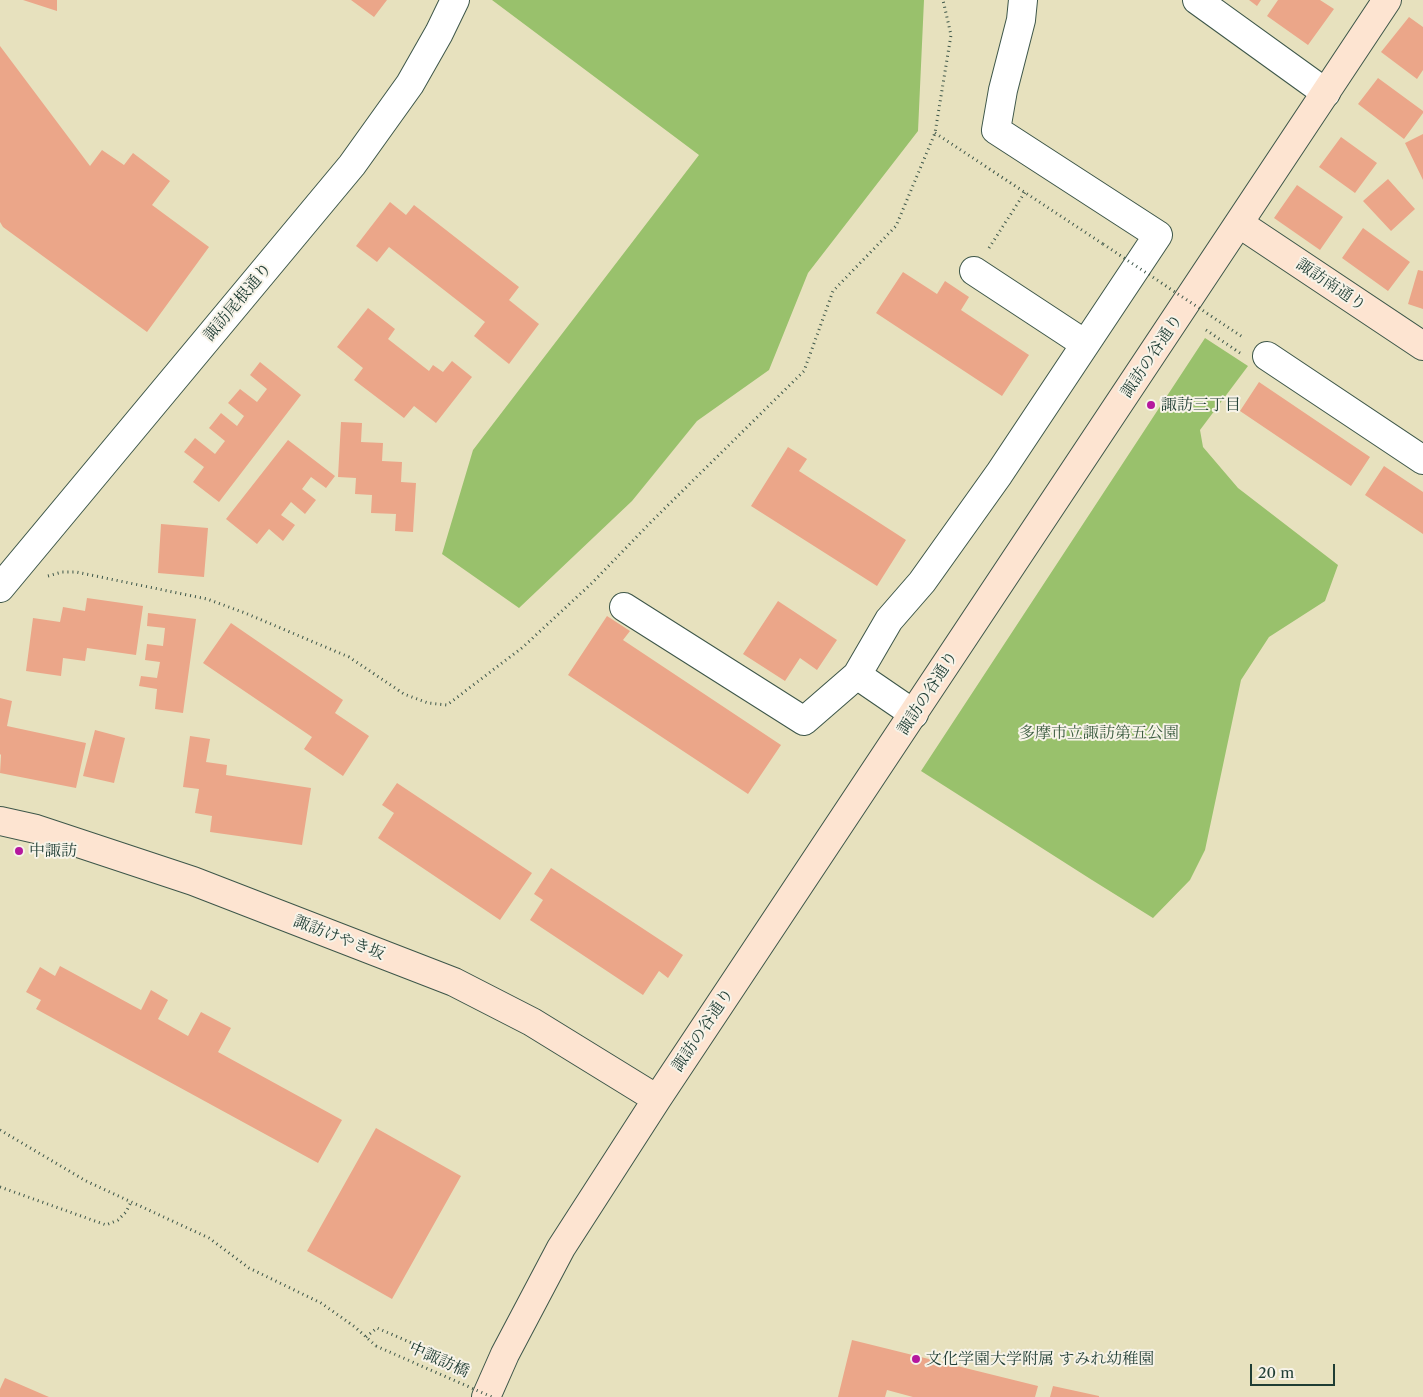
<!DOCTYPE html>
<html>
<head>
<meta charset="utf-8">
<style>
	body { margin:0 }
	#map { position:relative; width:1423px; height:1397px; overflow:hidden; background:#e7e1be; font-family:"Libre Caslon Text",serif }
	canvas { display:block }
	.scale { position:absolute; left:1250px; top:1364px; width:85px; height:22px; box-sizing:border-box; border:2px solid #1f3d34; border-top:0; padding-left:6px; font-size:15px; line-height:18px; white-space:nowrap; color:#1f3d34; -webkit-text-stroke:4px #f7f3e8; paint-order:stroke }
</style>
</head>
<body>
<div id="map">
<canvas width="1423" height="1397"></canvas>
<div class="scale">20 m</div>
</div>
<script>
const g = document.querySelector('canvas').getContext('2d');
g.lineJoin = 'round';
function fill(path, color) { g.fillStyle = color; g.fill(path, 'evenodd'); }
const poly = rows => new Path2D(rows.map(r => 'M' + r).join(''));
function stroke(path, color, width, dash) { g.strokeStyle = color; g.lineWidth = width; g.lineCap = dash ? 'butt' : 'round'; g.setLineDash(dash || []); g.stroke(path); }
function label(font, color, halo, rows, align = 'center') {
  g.font = font + ' "Libre Caslon Text","Noto Serif JP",serif'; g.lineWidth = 4; g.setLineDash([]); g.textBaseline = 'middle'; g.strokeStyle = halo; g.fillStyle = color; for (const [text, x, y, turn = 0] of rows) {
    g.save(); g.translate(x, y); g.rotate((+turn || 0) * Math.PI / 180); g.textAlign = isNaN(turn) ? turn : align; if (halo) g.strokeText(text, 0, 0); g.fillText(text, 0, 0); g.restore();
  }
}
fill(poly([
	[492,0,924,0,918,131,808,273,769,370,697,421,632,501,519,608,442,554,473,450,699,155],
	[1205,338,1248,366,1200,430,1203,447,1238,488,1338,565,1325,601,1269,637,1241,680,1205,850,1190,880,1153,918,1092,880,921,771]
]), '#99c16c');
fill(poly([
	[23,0,57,0,57,11],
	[351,0,387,0,374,17],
	[1249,0,1261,0,1257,6],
	[1278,0,1320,0,1334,9,1308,45,1267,16],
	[1409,17,1423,27,1423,70,1417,79,1381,52],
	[0,46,90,166,102,150,124,165,133,153,170,181,152,205,209,247,147,332,3,227,0,222],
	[1378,78,1423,111,1423,113,1404,139,1358,104],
	[1423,134,1423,180,1405,143],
	[1341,137,1377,163,1355,193,1319,167],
	[1388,179,1415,209,1391,231,1363,201],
	[1297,185,1343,217,1320,250,1274,218],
	[390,202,406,215,414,205,519,287,509,300,539,324,509,364,474,336,485,322,389,247,377,262,356,246],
	[1363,228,1410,262,1388,291,1342,258],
	[1418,270,1423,271,1423,309,1408,304],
	[903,272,937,294,945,281,969,297,961,310,1029,355,1002,396,876,313],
	[368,308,395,329,388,339,429,371,433,365,443,372,452,361,472,377,436,423,414,406,404,418,354,380,363,368,337,347],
	[260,362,301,395,219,502,193,482,204,467,184,452,195,438,215,454,225,441,209,428,221,413,237,426,244,416,228,403,240,389,257,402,267,389,250,375],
	[1259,382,1370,457,1351,486,1240,411],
	[341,422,362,423,361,442,383,443,382,461,402,462,401,482,416,483,413,532,395,531,396,514,371,513,372,495,355,494,356,478,338,477],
	[288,440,335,476,326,488,311,477,302,489,316,500,305,514,291,502,281,515,295,525,283,541,269,529,257,544,226,519],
	[788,447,807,459,799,471,906,540,877,586,751,506],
	[1384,466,1423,492,1423,534,1365,495],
	[161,524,208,528,204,577,158,573],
	[87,598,143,606,136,655,87,648,85,661,63,658,61,676,26,671,33,618,60,622,63,607,85,611],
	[778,601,837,640,817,670,800,658,785,681,743,654],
	[148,613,196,619,183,713,155,709,157,689,139,686,141,676,157,678,160,662,145,660,147,644,163,646,165,628,147,626],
	[607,616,630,631,623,640,781,745,748,794,568,675],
	[231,623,343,700,335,713,369,736,343,776,304,749,312,737,203,663],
	[0,698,12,701,7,726,86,743,76,788,0,773,1,755,0,754],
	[95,730,125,738,114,783,83,776],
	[190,736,210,739,206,762,227,765,226,775,311,788,302,845,210,832,212,816,195,813,199,789,183,787],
	[397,783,532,873,500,920,378,838,394,813,382,805],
	[551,868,683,955,668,978,659,971,643,995,530,920,543,900,534,894],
	[60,966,141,1010,151,990,168,1000,158,1019,188,1036,201,1012,231,1028,218,1052,342,1120,318,1163,36,1009,41,1000,26,992,40,967,55,976],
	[376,1128,461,1176,392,1299,307,1251],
	[852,1340,1038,1386,1035,1397,913,1397,887,1390,885,1397,838,1397],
	[5,1378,49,1397,0,1397,0,1389],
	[1053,1386,1099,1396,1099,1397,1050,1397]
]), '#eba689');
const street = poly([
	[1197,0,1326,93],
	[974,271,1085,344],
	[1267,356,1423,460],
	[0,588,352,165,410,84,439,33,455,0],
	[624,607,804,721,857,675,889,620,922,582,999,474,1158,235,996,130,1003,90,1021,20,1023,0],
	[857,675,914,714]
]);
const secondary = poly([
	[1240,224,1423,346],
	[0,821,36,829,193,881,454,982,532,1022,657,1099],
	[486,1397,505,1354,561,1248,657,1099,1387,0]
]);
stroke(street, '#3d5649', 30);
stroke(secondary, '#3d5649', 30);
stroke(poly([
	[935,133,1103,244],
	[989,248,1025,192],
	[1206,330,1240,353],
	[48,576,62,572,76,572,207,599,245,613,349,657,404,694,428,703,447,705,523,647,592,583,651,522,804,371,833,291,896,226,935,133,951,35,943,0],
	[0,1130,86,1181,209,1238,249,1268,321,1303,355,1327,376,1346],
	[0,1187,106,1225,118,1220,126,1212,131,1202],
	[366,1337,377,1328,470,1368]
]), '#3d5649', 3, [1, 4]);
stroke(street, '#fff', 28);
stroke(secondary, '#fde4d1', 28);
stroke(poly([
	[1103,244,1244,338],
	[376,1346,492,1397]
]), '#3d5649', 3, [1, 4]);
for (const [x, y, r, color] of [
	[1151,405,5,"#b5179e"],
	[19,851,5,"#b5179e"],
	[916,1359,5,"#b5179e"]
]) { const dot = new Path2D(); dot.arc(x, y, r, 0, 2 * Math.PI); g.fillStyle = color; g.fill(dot); stroke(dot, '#f7f3e8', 2); }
label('16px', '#1f3d34', '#f7f3e8', [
	["諏訪南通り",1331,285,34],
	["諏訪尾根通り",238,302,-50],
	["諏訪の谷通り",1152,356,-56],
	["諏訪の谷通り",928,693,-57],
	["諏訪けやき坂",339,938,21],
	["諏訪の谷通り",703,1030,-56],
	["中諏訪橋",439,1360,24]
]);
label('16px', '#1f3d34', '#f7f3e8', [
	["諏訪三丁目",1161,405],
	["中諏訪",29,851],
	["文化学園大学附属 すみれ幼稚園",926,1359]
], 'left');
label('16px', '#3e5e42', '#f7f3e8', [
	["多摩市立諏訪第五公園",1099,733]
]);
</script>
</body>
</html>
